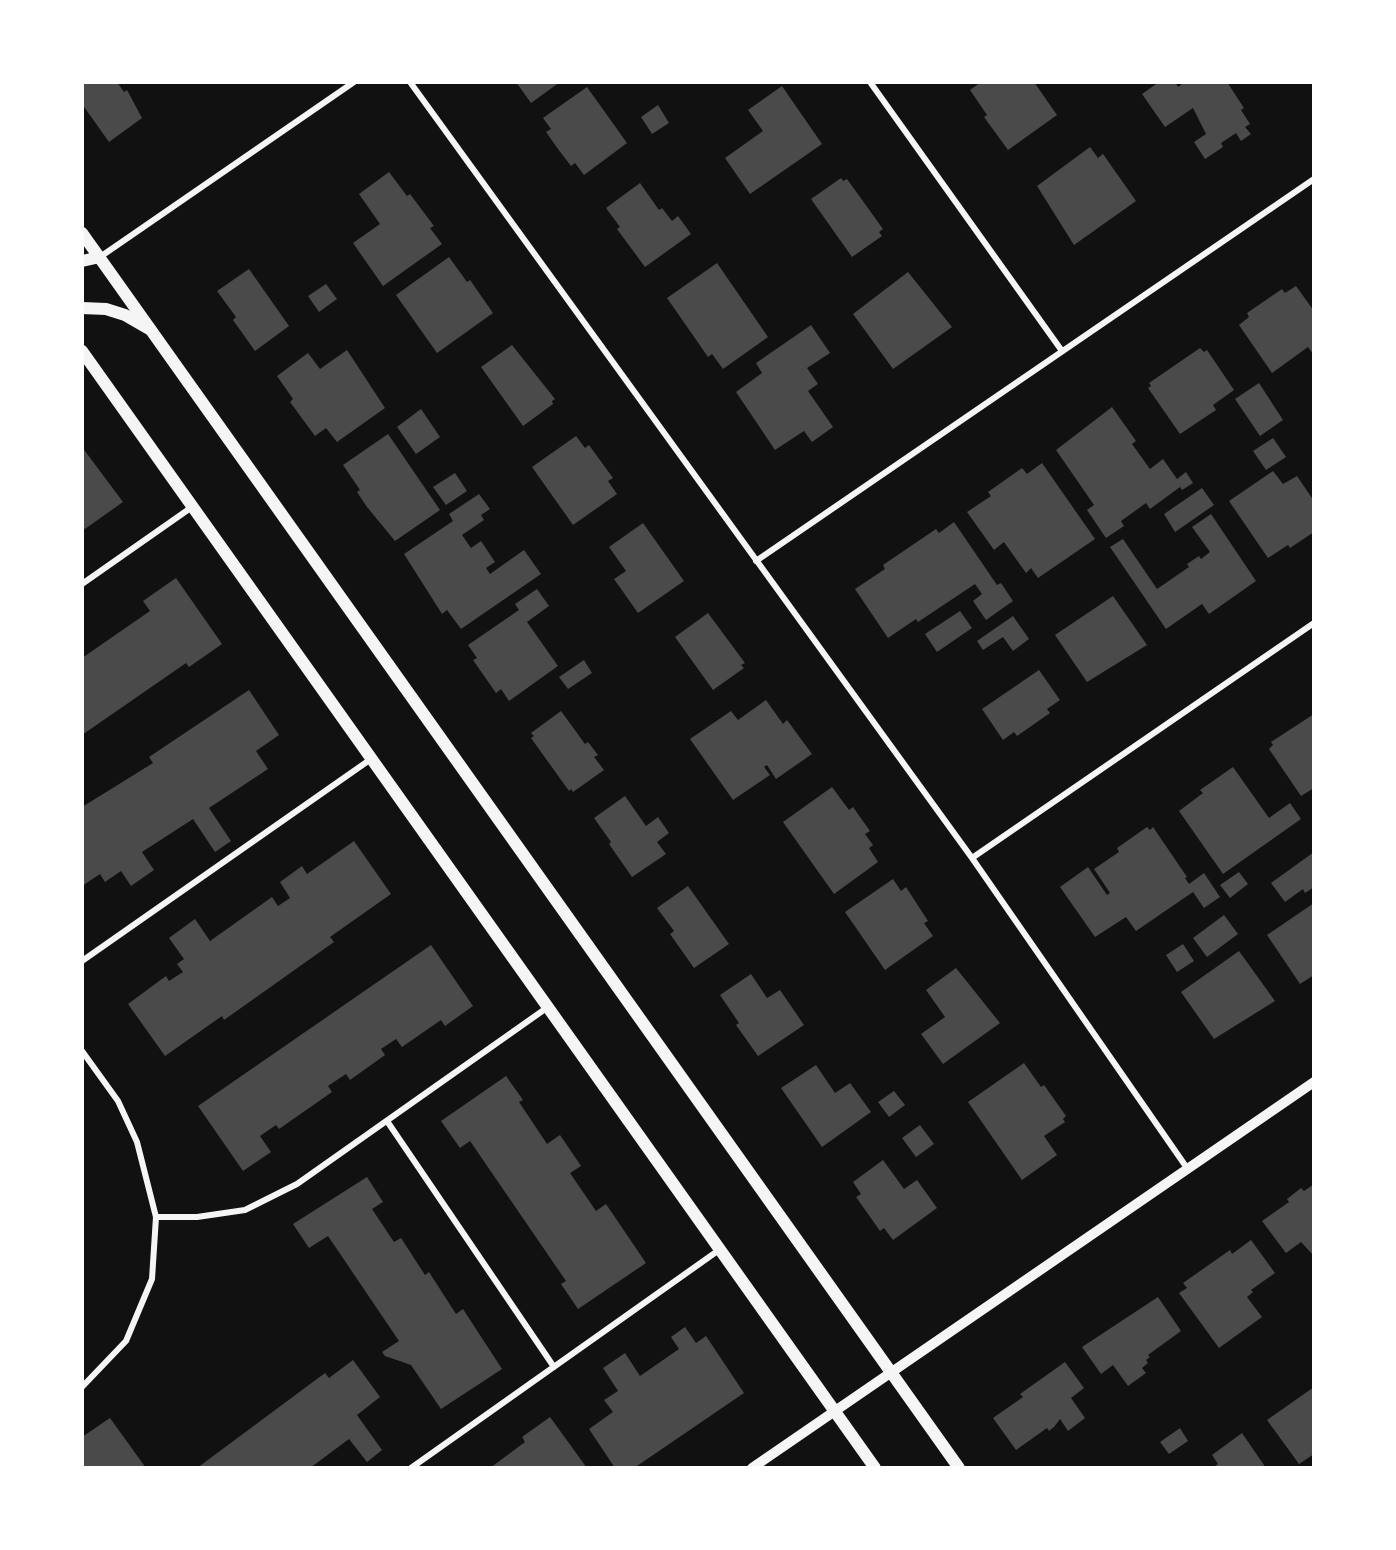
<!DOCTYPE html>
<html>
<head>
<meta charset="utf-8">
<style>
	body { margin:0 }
	#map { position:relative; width:1396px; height:1550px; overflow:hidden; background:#111; font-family:Montserrat,sans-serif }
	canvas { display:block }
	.frame { position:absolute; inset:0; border:84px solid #fff; pointer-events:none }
</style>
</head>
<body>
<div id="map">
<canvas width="1396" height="1550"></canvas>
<div class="frame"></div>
</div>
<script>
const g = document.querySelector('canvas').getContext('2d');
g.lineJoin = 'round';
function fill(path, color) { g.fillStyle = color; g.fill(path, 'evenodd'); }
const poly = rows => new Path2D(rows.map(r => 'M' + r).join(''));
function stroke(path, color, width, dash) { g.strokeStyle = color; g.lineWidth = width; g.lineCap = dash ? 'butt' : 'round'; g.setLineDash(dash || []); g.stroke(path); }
fill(poly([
	[82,82,117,82,124,92,127,90,142,118,109,142,82,104],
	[516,82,560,82,531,103],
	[981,82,1034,82,1057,115,1008,150,984,117,987,115,970,90],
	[1159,82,1175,82,1178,87,1185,82,1227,82,1244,108,1241,110,1250,124,1245,127,1251,134,1241,141,1236,133,1221,143,1223,147,1205,159,1194,142,1206,134,1193,108,1165,127,1142,94],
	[782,86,822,144,750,194,725,158,763,131,748,110],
	[587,87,627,143,584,175,575,163,571,166,558,149,546,132,551,129,543,118],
	[658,105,669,123,652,134,641,117],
	[1090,147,1098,158,1103,154,1136,201,1074,245,1037,186],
	[389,172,407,196,410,194,434,226,430,228,442,244,383,286,353,243,380,224,359,194],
	[841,178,843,181,847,179,883,229,879,232,882,236,852,257,811,199],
	[640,183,659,210,662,208,672,221,678,216,691,234,645,267,617,229,620,227,606,208],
	[449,257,467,282,470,280,493,313,437,353,396,295],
	[717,263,768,337,723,369,712,354,708,357,667,298],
	[249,269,289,326,255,351,233,320,236,317,217,291],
	[908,272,952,327,893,369,853,314],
	[326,284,337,299,319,312,308,296],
	[1296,286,1314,311,1314,355,1308,347,1272,373,1239,325,1249,317,1247,313,1282,289,1285,293],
	[811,325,830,353,807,368,818,384,808,391,833,427,812,442,804,431,775,450,736,392,762,373,756,363],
	[512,345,555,399,552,401,553,404,523,426,481,367],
	[1200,348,1204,352,1207,350,1234,390,1213,405,1216,410,1180,434,1148,388,1151,386,1149,383],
	[347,350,385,408,337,442,326,428,315,436,290,402,293,399,277,376,308,353,320,369],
	[1259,383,1283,420,1260,436,1235,399],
	[1112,407,1136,441,1132,444,1150,469,1163,459,1177,479,1186,472,1193,483,1182,490,1180,487,1150,509,1146,503,1121,521,1124,526,1106,538,1087,510,1094,505,1056,450],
	[421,409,440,437,416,454,397,427],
	[388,434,440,510,395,541,367,507,357,492,360,490,343,465],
	[576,436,585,448,589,445,613,478,608,481,617,494,573,525,532,467],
	[1273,438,1286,457,1266,470,1253,451],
	[82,447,123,502,82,531],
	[1042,463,1095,539,1038,578,1031,568,1026,573,1004,542,994,550,967,512,991,496,988,492,1022,468,1027,474],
	[1273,471,1283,484,1297,476,1314,501,1314,532,1290,548,1288,545,1268,558,1229,501],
	[455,473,467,491,446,505,433,487],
	[1202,488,1214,505,1175,532,1164,514],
	[479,494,490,509,481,515,484,520,462,535,471,548,481,541,495,562,486,568,490,574,524,550,541,574,461,629,447,610,442,614,404,554,453,521,449,514],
	[1211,514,1256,581,1209,614,1202,604,1166,629,1110,547,1123,539,1157,589,1189,567,1187,564,1199,556,1201,559,1210,552,1192,527],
	[954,522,997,585,1001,583,1013,601,986,620,973,601,982,594,975,584,918,622,916,619,888,638,855,589,885,569,883,565,936,529,939,533],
	[643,523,684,581,638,613,614,579,626,571,609,547],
	[176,578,222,644,189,667,186,663,82,735,82,658,150,611,143,601],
	[537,589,549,606,527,622,558,666,509,701,501,689,496,693,473,660,477,658,468,645,519,610,515,604],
	[1113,596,1147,645,1087,682,1055,635],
	[960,611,972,628,937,652,925,634],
	[708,613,745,663,741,665,744,668,713,690,675,637],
	[1013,616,1029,639,1013,651,1003,637,983,650,977,641],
	[584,660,592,673,568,689,559,677],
	[1039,670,1060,700,1047,709,1050,713,1017,736,1014,732,1003,740,982,709],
	[249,690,279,735,256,751,268,769,209,808,231,841,215,852,193,819,142,852,154,870,131,886,121,871,105,882,100,874,82,886,82,807,153,763,149,757],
	[766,700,783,724,787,720,812,754,776,779,767,765,764,767,770,775,733,800,690,739,731,711,738,720],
	[561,711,585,744,588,742,598,755,594,757,604,770,573,792,571,789,569,791,531,738,534,736,531,733],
	[1314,714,1314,788,1301,796,1269,749,1273,745,1271,742],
	[1233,767,1269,818,1290,803,1301,819,1223,874,1179,811,1203,793,1200,790],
	[832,787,849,810,853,807,870,831,865,834,873,845,869,848,878,862,834,894,783,822],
	[625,796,646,826,658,817,669,833,657,842,666,854,632,877,609,844,611,842,594,818],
	[1147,827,1150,830,1153,827,1187,877,1185,878,1189,884,1204,873,1220,897,1204,908,1193,892,1136,931,1126,917,1095,937,1060,887,1088,867,1107,895,1110,893,1094,869,1119,852,1117,848],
	[354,841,391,894,330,937,334,942,224,1020,222,1016,165,1056,128,1004,166,976,169,981,183,972,177,964,184,959,169,938,195,919,210,941,272,897,278,906,290,898,280,882,302,866,307,874],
	[1314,852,1314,887,1305,893,1303,889,1285,902,1271,883],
	[1239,872,1248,884,1230,898,1220,885],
	[893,879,901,891,906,887,928,921,924,923,933,936,885,970,845,912],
	[688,886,729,944,694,968,670,934,674,931,657,908],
	[1314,903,1314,975,1300,984,1267,935],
	[1224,915,1238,934,1207,957,1193,938],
	[1183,944,1194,961,1177,972,1166,955],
	[431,945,473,1006,445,1026,441,1020,402,1047,396,1039,381,1049,385,1055,350,1080,346,1074,328,1086,332,1092,279,1129,276,1125,260,1136,271,1152,243,1171,198,1106],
	[1239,951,1275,1001,1214,1039,1181,992],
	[956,968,1000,1023,943,1064,921,1034,945,1017,926,990],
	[751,974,767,998,780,990,804,1025,758,1056,736,1025,739,1023,720,995],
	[1024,1063,1041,1087,1044,1085,1066,1116,1063,1119,1065,1122,1044,1136,1057,1155,1022,1180,968,1102],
	[816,1065,835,1093,850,1083,871,1112,822,1147,781,1088],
	[506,1076,523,1100,519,1102,547,1144,560,1135,581,1166,570,1173,596,1211,606,1204,646,1263,578,1309,561,1284,566,1281,470,1141,460,1148,441,1121],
	[894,1091,905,1105,889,1117,878,1102],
	[920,1125,934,1144,916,1157,902,1138],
	[883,1160,904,1189,917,1180,937,1208,893,1240,884,1228,880,1231,856,1197,861,1194,853,1182],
	[367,1177,383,1202,372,1209,394,1242,401,1238,425,1275,429,1272,456,1314,463,1309,502,1369,441,1409,411,1365,385,1356,382,1352,399,1341,328,1236,309,1248,293,1224],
	[1314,1184,1314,1256,1301,1242,1286,1253,1262,1221,1289,1202,1287,1199,1301,1188,1304,1191],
	[1251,1240,1275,1273,1251,1290,1253,1292,1247,1297,1262,1317,1219,1348,1179,1293,1187,1288,1183,1283,1230,1250,1232,1254],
	[1158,1297,1181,1331,1148,1355,1150,1357,1146,1360,1148,1363,1142,1368,1146,1373,1128,1386,1113,1365,1101,1374,1082,1347],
	[685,1327,696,1343,706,1336,744,1393,634,1468,615,1468,589,1429,613,1412,604,1400,618,1391,603,1368,625,1353,640,1376,679,1349,671,1337],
	[353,1360,380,1397,357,1415,382,1450,367,1462,349,1439,310,1468,197,1468,325,1373,329,1378],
	[1065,1362,1084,1388,1071,1398,1085,1418,1068,1431,1060,1419,1054,1427,1049,1431,1047,1428,1016,1450,993,1418,1023,1397,1020,1394],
	[1314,1387,1314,1454,1299,1464,1267,1420],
	[550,1417,587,1468,490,1468,525,1442,522,1437],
	[110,1418,146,1468,82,1468,82,1437],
	[1180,1428,1188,1441,1169,1454,1160,1442],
	[1242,1433,1266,1468,1212,1468,1218,1464,1212,1455]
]), '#4a4a4a');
stroke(poly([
	[410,82,972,858,1187,1168],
	[870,82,1062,351],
	[100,257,354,82],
	[756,561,1314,179],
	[82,584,192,507],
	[972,858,1314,623],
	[82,961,371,759],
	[82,1051,118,1101,137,1142,156,1217,152,1279,126,1341,82,1387],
	[387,1121,554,1367],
	[156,1217,197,1217,245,1210,297,1184,548,1007],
	[411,1468,719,1250]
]), '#f5f5f5', 6);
stroke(poly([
	[752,1468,1314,1082]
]), '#f5f5f5', 10);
stroke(poly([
	[82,233,959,1468],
	[82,261,100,257],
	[82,308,106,309,125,315,151,330],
	[82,351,875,1468]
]), '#f5f5f5', 12);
</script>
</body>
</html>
